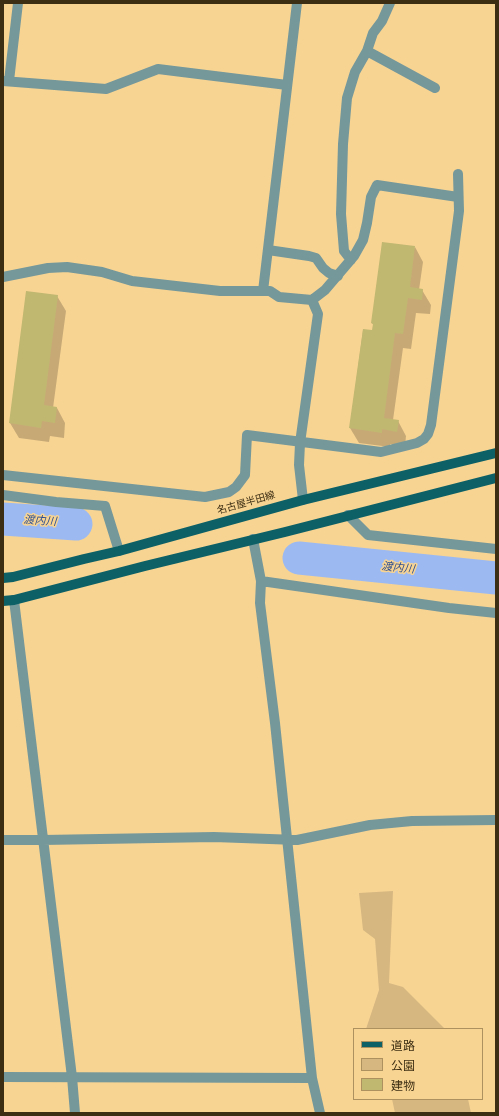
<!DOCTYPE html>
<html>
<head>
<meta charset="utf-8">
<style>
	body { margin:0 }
	#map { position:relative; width:499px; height:1116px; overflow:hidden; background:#f8d493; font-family:"PT Sans Narrow","Noto Sans JP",sans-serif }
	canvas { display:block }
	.frame { position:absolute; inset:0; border:4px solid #3c2e13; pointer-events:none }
	.legend { position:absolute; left:353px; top:1028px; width:130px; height:72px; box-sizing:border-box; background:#f8d493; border:1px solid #ad9260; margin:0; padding:5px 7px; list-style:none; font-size:12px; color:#3c2e13 }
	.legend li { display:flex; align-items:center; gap:8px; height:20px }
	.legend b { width:20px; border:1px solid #ad9260 }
</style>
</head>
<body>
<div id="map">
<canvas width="499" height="1116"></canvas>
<div class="frame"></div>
<ul class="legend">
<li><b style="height:5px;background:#0d6166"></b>道路</li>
<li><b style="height:11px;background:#d6b780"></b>公園</li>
<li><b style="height:11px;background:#c0b771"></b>建物</li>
</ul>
</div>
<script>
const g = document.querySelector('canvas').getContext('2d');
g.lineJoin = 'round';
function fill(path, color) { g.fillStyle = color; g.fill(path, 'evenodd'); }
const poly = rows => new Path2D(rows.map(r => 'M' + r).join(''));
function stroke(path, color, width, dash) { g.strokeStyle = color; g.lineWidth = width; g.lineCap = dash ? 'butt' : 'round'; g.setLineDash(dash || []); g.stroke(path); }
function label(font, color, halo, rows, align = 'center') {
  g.font = font + ' "PT Sans Narrow","Noto Sans JP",sans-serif'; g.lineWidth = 3; g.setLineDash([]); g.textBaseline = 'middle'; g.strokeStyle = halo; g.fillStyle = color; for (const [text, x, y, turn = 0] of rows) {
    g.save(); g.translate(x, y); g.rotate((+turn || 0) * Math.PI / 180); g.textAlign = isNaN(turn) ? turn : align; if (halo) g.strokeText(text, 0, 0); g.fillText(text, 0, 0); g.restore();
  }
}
fill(poly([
	[393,891,389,983,403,987,445,1029,366,1029,379,990,375,939,363,930,359,893],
	[392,1099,468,1099,471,1113,395,1113]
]), '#d6b780');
fill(poly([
	[415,247,423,262,419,290,422,290,431,305,430,314,416,313,411,349,403,348,393,420,398,421,406,436,405,446,390,444,390,447,359,443,350,428,363,330,373,331,374,326,372,323],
	[27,292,57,296,66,311,53,408,57,408,65,423,64,438,50,436,49,442,19,438,10,423]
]), '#0003');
stroke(poly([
	[3,519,76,524],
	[299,558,496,578]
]), '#9cbaf1', 33);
fill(poly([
	[382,242,415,246,410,287,423,289,422,300,408,298,403,334,395,333,384,418,399,420,397,432,382,429,382,433,349,428,363,329,372,330,373,324,371,323],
	[26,291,58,295,44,405,57,407,55,423,42,421,41,428,9,423]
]), '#c0b771');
stroke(poly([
	[390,3,382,21,373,33,367,51,435,88],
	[3,81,106,89,158,69,287,85],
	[9,81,18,3],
	[268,250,309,256,316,258,323,268,329,273,338,276],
	[351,260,344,251,341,214,343,144,347,98,355,72,367,51],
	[3,277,48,268,67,267,102,272,132,281,220,291,270,291,279,297,312,300,318,314,300,443,299,465,303,500],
	[263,291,297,3],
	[312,300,325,290,354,256,363,240,367,223,371,197,377,185,458,197],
	[3,475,205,497,229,492,236,487,245,475,247,435,381,452,417,443,424,439,428,434,431,425,459,211,458,174],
	[3,495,56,502,105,506,119,551],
	[348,515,368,535,496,549],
	[253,539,261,581,260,603,275,723,312,1078,320,1113],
	[261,581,449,608,496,613],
	[14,600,72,1077,75,1113],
	[3,840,43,840,214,837,297,840,370,825,412,821,496,820],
	[3,1077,312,1078]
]), '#75989b', 10);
stroke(poly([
	[3,578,13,577,84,559,119,551,303,500,496,453],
	[3,601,14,600,145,566,285,532,496,478]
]), '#0d6166', 10);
label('10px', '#3c2e13', '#f8d493', [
	["名古屋半田線",246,503,-16]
]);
label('italic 11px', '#2d4f91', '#f8d493', [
	["渡内川",40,521,4],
	["渡内川",398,568,6]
]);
</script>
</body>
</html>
